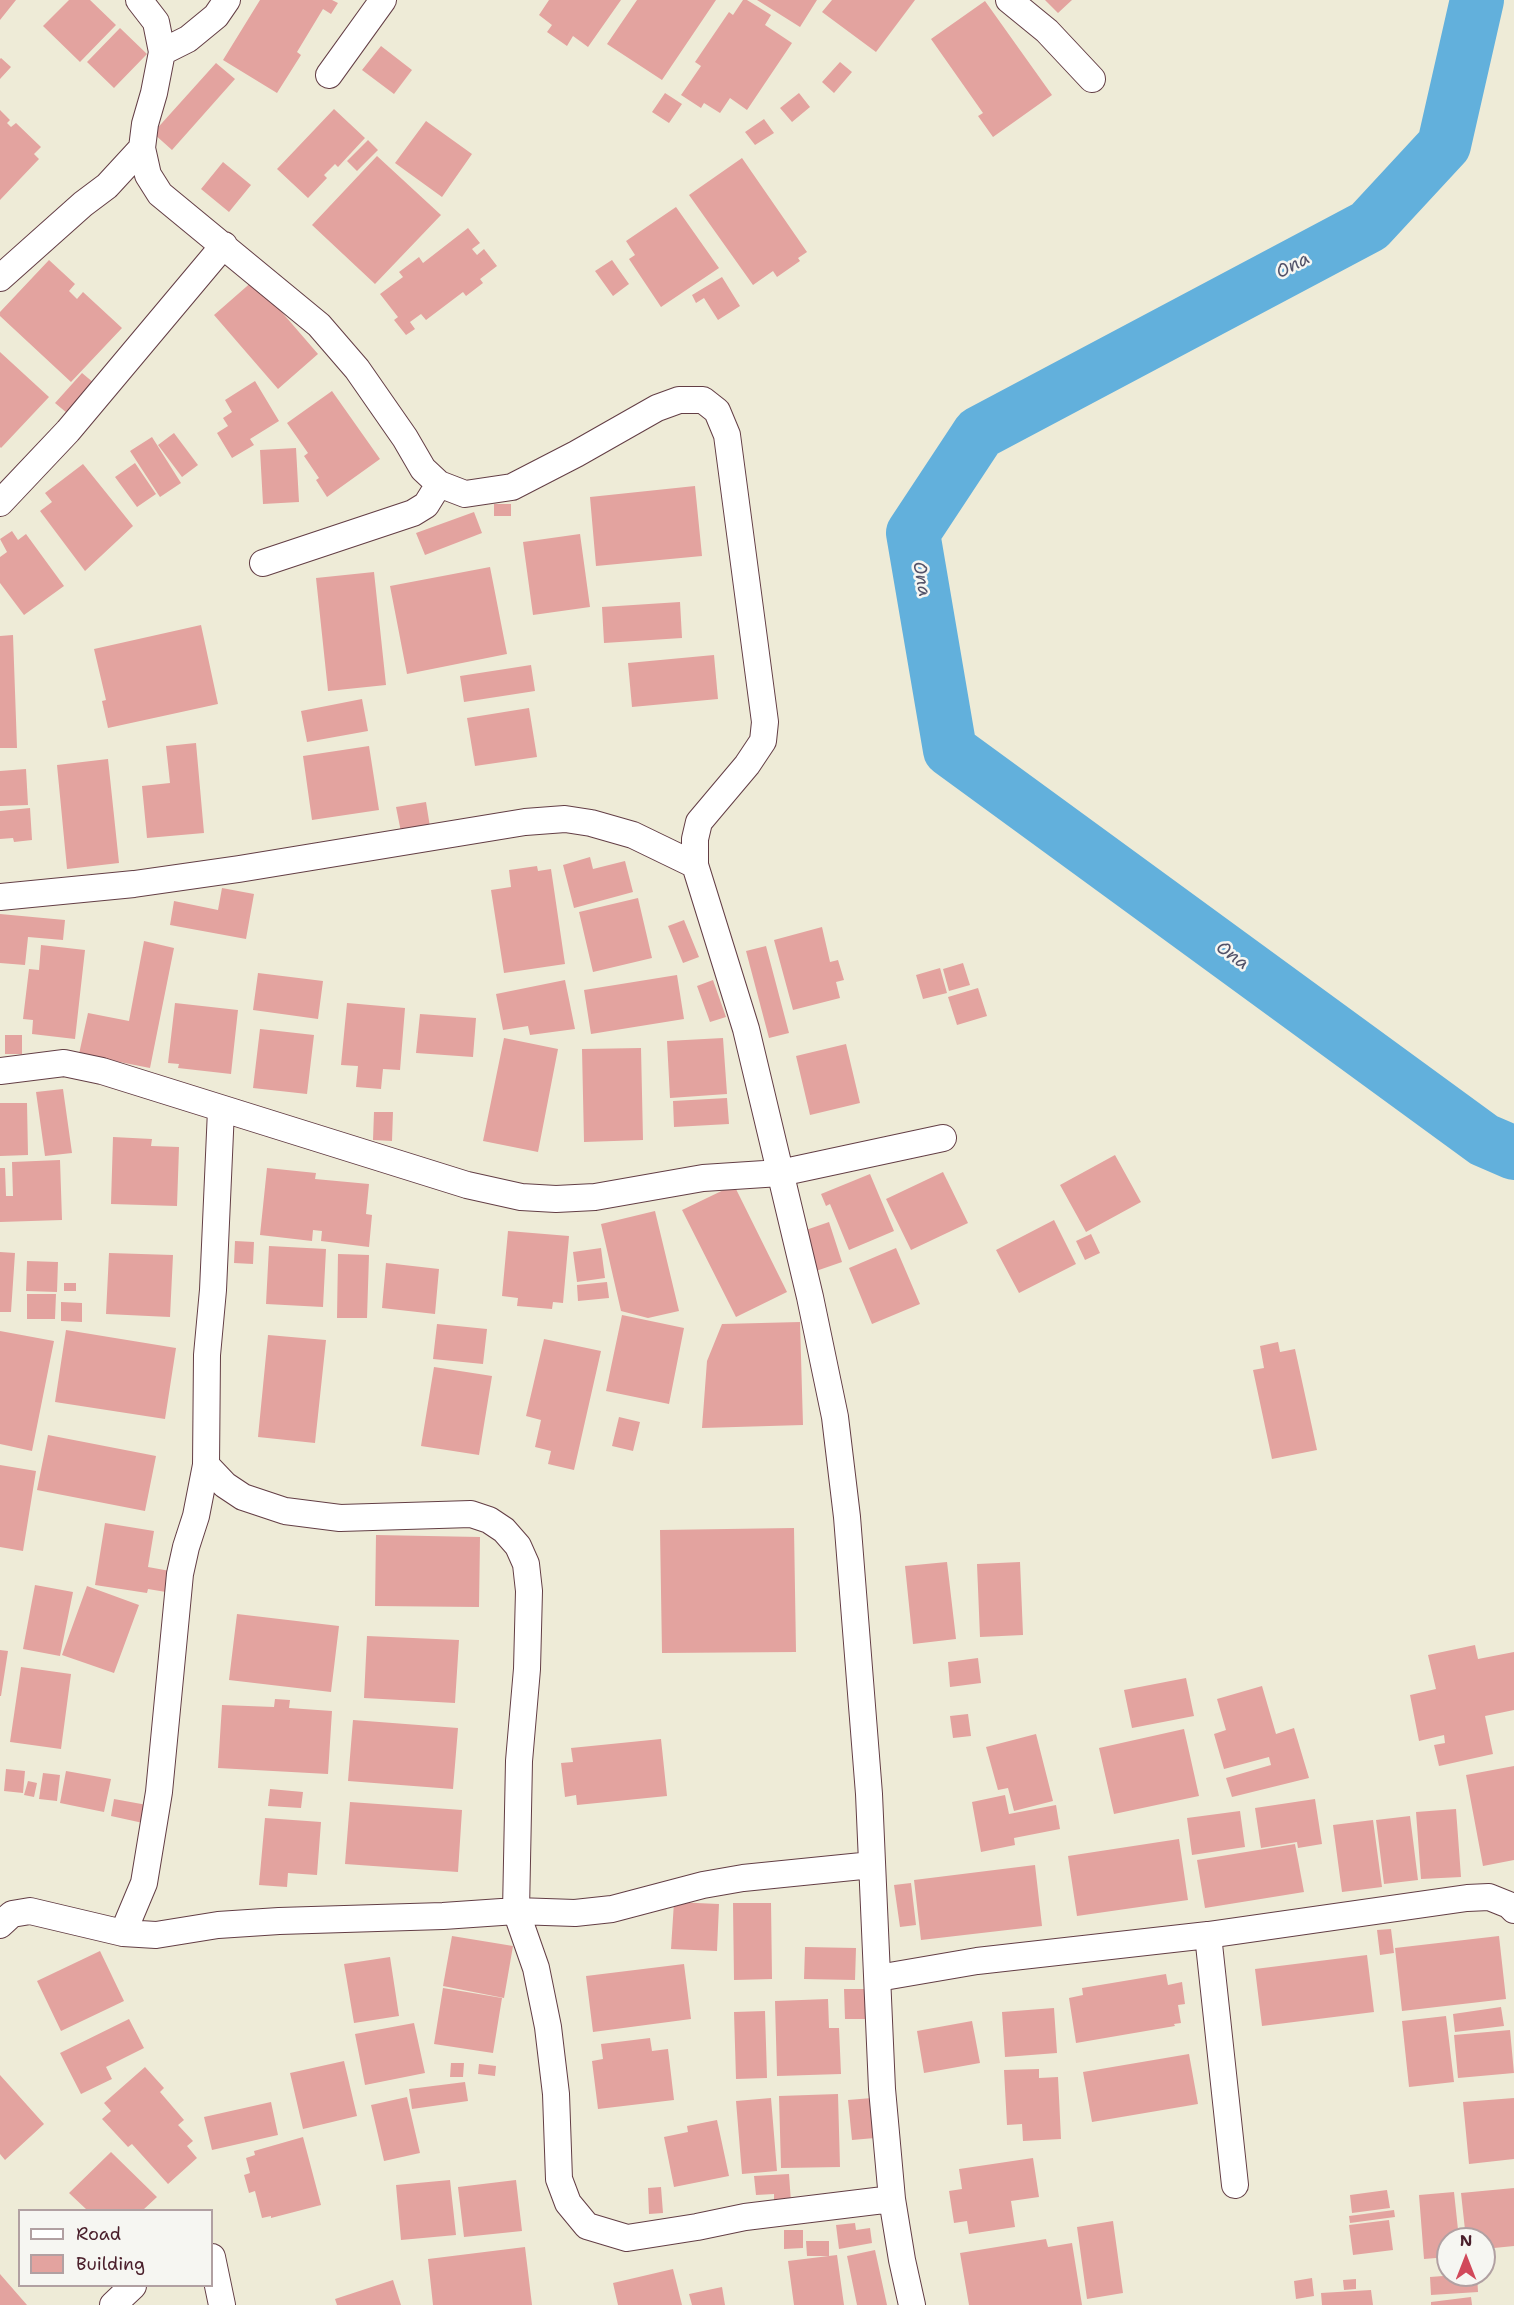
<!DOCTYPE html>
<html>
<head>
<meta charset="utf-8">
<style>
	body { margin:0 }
	#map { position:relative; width:1514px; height:2305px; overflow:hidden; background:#eeebd7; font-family:"Shantell Sans",sans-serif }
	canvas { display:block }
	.legend { position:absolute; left:18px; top:2209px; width:195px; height:78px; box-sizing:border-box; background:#f6f6f2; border:2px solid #b1a0a2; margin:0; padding:8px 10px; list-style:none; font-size:18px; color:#4a1f2b }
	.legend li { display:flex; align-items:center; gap:12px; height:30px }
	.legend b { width:30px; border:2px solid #b1a0a2 }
	.north { position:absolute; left:1436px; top:2227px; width:60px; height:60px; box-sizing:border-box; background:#f6f6f2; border:2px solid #b1a0a2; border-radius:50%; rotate:0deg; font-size:16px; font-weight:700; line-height:24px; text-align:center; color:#4a1f2b }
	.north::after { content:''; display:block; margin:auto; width:21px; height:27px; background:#d1495b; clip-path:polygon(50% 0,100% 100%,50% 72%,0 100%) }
</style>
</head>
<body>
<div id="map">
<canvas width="1514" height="2305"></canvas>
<ul class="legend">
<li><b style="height:8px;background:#fff"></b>Road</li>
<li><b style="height:16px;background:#e3a39f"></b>Building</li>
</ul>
<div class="north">N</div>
</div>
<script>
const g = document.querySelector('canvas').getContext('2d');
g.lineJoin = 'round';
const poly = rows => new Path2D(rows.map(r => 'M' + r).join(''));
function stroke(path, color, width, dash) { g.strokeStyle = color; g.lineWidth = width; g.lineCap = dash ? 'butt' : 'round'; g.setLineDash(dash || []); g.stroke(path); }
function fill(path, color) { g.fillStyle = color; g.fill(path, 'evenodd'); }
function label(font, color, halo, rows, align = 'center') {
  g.font = font + ' "Shantell Sans",sans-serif'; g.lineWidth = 5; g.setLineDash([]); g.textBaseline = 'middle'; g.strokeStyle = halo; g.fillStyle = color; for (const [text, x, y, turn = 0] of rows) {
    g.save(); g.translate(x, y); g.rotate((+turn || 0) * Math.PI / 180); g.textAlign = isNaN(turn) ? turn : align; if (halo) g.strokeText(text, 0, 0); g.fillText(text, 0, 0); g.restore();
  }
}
stroke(poly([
	[1477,0,1444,145,1369,226,979,433,913,533,950,750,1484,1140,1514,1153]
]), '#62b0dc', 54);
fill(poly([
	[0,0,16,0,0,20],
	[69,0,90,0,116,25,80,62,43,26],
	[260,0,332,0,338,3,331,14,323,9,297,52,301,55,277,93,223,60],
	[549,0,621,0,588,47,573,36,567,46,547,32,552,25,539,15],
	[637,0,716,0,662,80,607,44],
	[743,0,747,0,771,15,765,25,792,43,747,110,730,98,720,113,704,103,701,108,681,95,701,66,695,62,729,12,733,15],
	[757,0,817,0,800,27],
	[832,0,915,0,876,52,822,12],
	[1045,0,1072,0,1058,13],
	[985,1,1052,95,993,137,978,116,983,113,931,39],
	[120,28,147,54,114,88,87,62],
	[381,46,412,70,394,94,362,70],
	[1,58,11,67,0,79,0,59],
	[840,62,852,72,834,93,822,82],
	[216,63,235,79,172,150,153,133],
	[665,93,682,104,669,123,652,112],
	[799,93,810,107,792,122,780,108],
	[334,109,365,138,338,167,335,164,324,175,327,178,308,198,277,169],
	[0,110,10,120,7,123,11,127,16,123,41,147,34,154,39,159,0,200],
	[764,119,774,133,755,145,745,132],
	[426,121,472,154,442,197,395,163],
	[368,140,378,150,357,171,347,161],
	[377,156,441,215,375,284,312,225],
	[742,158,807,252,798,258,800,261,777,277,773,271,753,285,689,195],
	[223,162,251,185,229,212,201,189],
	[676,207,719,268,661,307,629,259,635,255,626,241],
	[468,228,480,243,472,249,477,255,484,249,497,266,480,279,483,283,466,296,463,292,426,320,421,314,410,322,415,329,406,335,394,320,398,317,380,294,403,277,399,272,419,257,423,263],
	[49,260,75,284,69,291,77,299,83,292,122,328,71,382,0,316,0,312],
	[612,260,629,284,613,296,595,271],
	[722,277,740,306,718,320,704,298,696,303,692,295],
	[254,280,318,354,278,389,214,315],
	[0,352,49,397,1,448,0,447],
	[82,373,94,383,67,413,55,403],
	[255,381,279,421,250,439,254,445,232,458,217,433,228,426,223,418,232,412,225,400],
	[332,391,380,459,327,497,316,480,319,478,304,456,308,453,287,423],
	[174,433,198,465,182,477,158,445],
	[152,437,181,483,160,497,130,451],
	[296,448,299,502,263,504,260,450],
	[135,463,156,494,137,507,115,477],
	[83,464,133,526,85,571,40,511,52,502,45,493],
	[695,486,702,556,596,566,590,497],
	[494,504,511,504,511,516,494,516],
	[474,512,482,533,425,555,416,533],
	[12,531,18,540,26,534,64,586,24,615,0,583,0,557,7,552,0,539],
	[580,534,590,607,533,615,523,542],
	[490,567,507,654,407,674,390,586],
	[374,572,386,685,328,691,316,578],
	[680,602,682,638,604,643,602,607],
	[201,625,218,704,108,728,102,701,106,700,94,649],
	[13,635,17,748,0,748,0,636],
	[714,655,718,699,632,707,628,663],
	[531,665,535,691,464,702,460,676],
	[362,699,368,731,307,742,301,711],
	[529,708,537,757,475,766,467,718],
	[196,743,204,833,147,838,142,786,170,783,166,746],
	[369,746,379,810,312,820,303,756],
	[108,759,119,863,67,869,57,765],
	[26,769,28,805,0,806,0,771],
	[426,802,430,827,401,832,396,807],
	[30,808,32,840,14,842,13,838,0,839,0,811],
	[590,857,593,869,625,861,633,892,574,908,563,865],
	[537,866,538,871,551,869,565,964,504,973,491,890,511,887,509,870],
	[222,888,254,894,246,939,170,925,174,901,218,910],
	[638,898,652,958,593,972,579,912],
	[0,914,65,920,63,940,28,937,25,965,0,963],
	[684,920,699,957,683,963,668,926],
	[822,927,830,962,838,960,844,980,836,982,840,998,793,1010,774,940],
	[144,941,174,948,150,1068,79,1054,88,1013,129,1021],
	[41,945,85,950,75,1039,32,1034,33,1020,23,1019,29,969,39,970],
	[766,946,789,1033,769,1038,746,951],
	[963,963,970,985,949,991,943,969],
	[940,968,947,993,923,999,916,975],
	[258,973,323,981,318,1019,253,1010],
	[677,975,684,1019,591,1034,584,990],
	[565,980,575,1029,530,1035,528,1026,503,1030,496,994],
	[713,980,726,1017,710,1022,697,986],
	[978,988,987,1016,957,1025,948,997],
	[175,1003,238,1010,231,1074,178,1068,179,1064,168,1063],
	[347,1003,405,1008,400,1070,383,1069,381,1089,356,1087,358,1066,341,1065],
	[420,1014,476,1018,473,1057,416,1053],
	[260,1029,314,1035,307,1094,253,1088],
	[5,1035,22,1035,22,1054,5,1054],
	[504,1038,558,1049,538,1152,483,1141],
	[723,1038,727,1094,670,1098,667,1041],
	[846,1044,860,1103,810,1115,796,1056],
	[641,1048,643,1140,584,1142,582,1049],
	[63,1089,72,1153,45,1156,36,1092],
	[727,1098,729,1124,674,1127,673,1101],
	[0,1103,27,1103,28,1155,0,1156],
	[374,1112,393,1112,392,1141,373,1140],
	[113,1137,152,1139,151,1146,179,1147,177,1206,111,1204],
	[1115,1155,1141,1202,1086,1232,1060,1185],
	[60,1160,62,1220,0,1222,0,1168,5,1168,6,1196,13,1196,12,1162],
	[267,1168,316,1173,315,1179,369,1184,366,1214,372,1215,369,1247,321,1241,322,1231,313,1230,312,1241,260,1235],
	[943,1172,968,1223,911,1250,886,1199],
	[870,1174,894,1231,849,1250,830,1204,826,1206,821,1194],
	[734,1185,787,1292,736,1317,682,1210],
	[655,1211,679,1311,648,1318,621,1311,601,1224],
	[1054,1220,1076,1264,1019,1293,996,1250],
	[829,1222,842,1262,816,1271,803,1231],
	[508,1231,569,1236,563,1303,553,1302,552,1309,517,1306,518,1298,502,1296],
	[1091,1234,1100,1253,1085,1260,1076,1241],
	[235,1241,254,1242,253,1264,234,1263],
	[269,1246,326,1249,323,1307,266,1304],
	[601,1248,605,1278,577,1282,573,1252],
	[896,1248,920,1304,872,1324,849,1268],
	[0,1252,15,1253,11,1312,0,1312],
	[109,1253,173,1255,170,1317,106,1314],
	[338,1254,369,1255,367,1318,337,1318],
	[27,1261,58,1262,57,1292,26,1291],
	[386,1263,439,1269,435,1314,382,1308],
	[607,1282,609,1298,578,1301,577,1285],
	[64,1283,76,1283,76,1291,64,1291],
	[27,1294,56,1294,55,1319,27,1319],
	[61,1302,82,1303,82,1322,61,1321],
	[622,1315,684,1328,669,1404,606,1391],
	[800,1322,803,1425,702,1428,707,1361,722,1324],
	[437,1324,487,1329,483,1364,433,1359],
	[66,1330,176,1348,165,1419,55,1402],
	[0,1331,54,1341,32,1451,0,1444],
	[268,1335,326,1340,315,1443,258,1437],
	[544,1339,601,1351,574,1470,548,1464,551,1451,535,1447,541,1420,526,1416],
	[1278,1342,1280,1352,1295,1349,1317,1450,1272,1459,1253,1370,1264,1368,1260,1346],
	[434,1367,492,1376,479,1455,421,1446],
	[619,1417,640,1422,633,1451,612,1446],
	[48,1435,156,1456,145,1511,37,1490],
	[0,1465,36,1471,23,1551,0,1547],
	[105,1523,154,1531,148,1567,170,1571,166,1592,148,1589,147,1593,95,1585],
	[794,1528,796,1652,662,1653,660,1530],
	[376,1535,480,1537,479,1607,375,1606],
	[947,1562,956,1639,913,1644,905,1566],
	[1020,1562,1023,1635,980,1637,977,1564],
	[35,1585,73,1592,60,1656,23,1649],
	[87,1586,139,1605,114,1673,62,1655],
	[237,1614,339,1626,331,1692,229,1680],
	[367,1636,459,1640,455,1703,364,1698],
	[1475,1645,1478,1659,1514,1652,1514,1710,1485,1716,1493,1754,1439,1766,1434,1745,1445,1743,1444,1735,1419,1741,1410,1695,1436,1689,1428,1655],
	[0,1650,8,1651,1,1696,0,1696],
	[978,1658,981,1683,950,1687,948,1662],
	[21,1667,71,1674,61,1749,10,1742],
	[1186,1678,1194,1716,1132,1728,1124,1690],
	[1262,1686,1276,1734,1294,1728,1309,1778,1232,1797,1226,1778,1271,1765,1269,1757,1224,1769,1214,1734,1226,1730,1217,1699],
	[275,1699,290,1700,289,1708,332,1711,328,1774,218,1768,222,1705,274,1707],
	[968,1714,971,1736,953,1738,950,1716],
	[353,1720,458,1728,453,1789,348,1781],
	[1184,1729,1199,1796,1114,1814,1099,1748],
	[1036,1734,1053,1801,1014,1811,1008,1788,998,1790,986,1747],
	[661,1739,667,1796,577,1805,576,1795,565,1797,561,1763,573,1762,571,1748],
	[1514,1766,1514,1860,1483,1866,1466,1775],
	[6,1769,25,1771,23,1793,4,1791],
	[66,1771,111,1779,104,1812,60,1803],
	[43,1773,60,1775,57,1801,39,1799],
	[28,1781,37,1783,34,1797,24,1795],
	[270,1789,303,1792,301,1808,268,1806],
	[1005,1795,1009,1814,1056,1805,1060,1829,1014,1838,1015,1845,981,1852,972,1802],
	[114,1799,147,1805,143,1823,111,1816],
	[1315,1799,1322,1844,1298,1848,1297,1842,1261,1848,1255,1808],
	[350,1802,462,1810,458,1872,345,1864],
	[1456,1809,1461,1877,1421,1879,1416,1812],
	[1240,1811,1245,1847,1192,1855,1187,1818],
	[1410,1816,1418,1880,1384,1884,1376,1820],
	[265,1818,321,1822,317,1875,288,1873,287,1887,259,1885],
	[1373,1820,1382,1887,1342,1892,1333,1825],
	[1179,1839,1188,1900,1077,1916,1068,1856],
	[1295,1844,1304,1892,1205,1908,1197,1860],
	[1035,1865,1042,1926,921,1940,914,1880],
	[911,1883,916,1925,900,1927,894,1885],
	[674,1902,719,1904,717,1951,671,1949],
	[733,1903,771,1903,772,1979,734,1980],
	[1391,1929,1394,1953,1380,1955,1377,1930],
	[452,1936,513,1946,504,1998,443,1986],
	[1499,1936,1506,1999,1402,2011,1395,1948],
	[805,1947,856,1948,855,1980,804,1979],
	[100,1951,124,2001,61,2031,37,1981],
	[1367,1955,1374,2012,1262,2026,1255,1969],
	[390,1957,399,2016,354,2023,344,1964],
	[684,1964,691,2019,593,2032,586,1976],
	[1166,1974,1168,1985,1182,1982,1185,2004,1178,2005,1181,2023,1174,2024,1175,2026,1076,2043,1069,1998,1083,1995,1082,1988],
	[443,1988,502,1998,493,2053,434,2044],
	[844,1989,869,1989,870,2019,845,2019],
	[828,1999,829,2028,839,2028,841,2074,777,2076,775,2001],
	[1501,2007,1504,2026,1455,2032,1453,2014],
	[1054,2008,1057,2053,1005,2057,1002,2012],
	[765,2011,767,2078,736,2079,734,2012],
	[1446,2016,1454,2082,1409,2087,1402,2021],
	[129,2019,144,2048,106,2067,112,2079,81,2094,60,2053],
	[972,2021,980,2063,924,2073,917,2031],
	[414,2023,425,2073,365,2085,355,2034],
	[1510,2030,1514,2073,1458,2078,1454,2035],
	[650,2038,652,2051,668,2049,674,2100,598,2109,592,2061,603,2059,601,2044],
	[1189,2054,1198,2104,1092,2122,1083,2072],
	[344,2061,357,2116,303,2129,290,2073],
	[451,2063,464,2063,463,2077,450,2077],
	[479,2064,496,2066,495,2076,478,2074],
	[145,2067,164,2088,160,2092,184,2120,178,2125,193,2141,187,2146,197,2158,168,2184,132,2144,128,2147,102,2119,111,2111,104,2103],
	[1039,2069,1039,2078,1058,2077,1061,2139,1023,2141,1022,2124,1007,2125,1004,2070],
	[0,2075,44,2124,5,2160,0,2154],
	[465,2082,468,2101,412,2109,409,2089],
	[838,2094,840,2167,781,2168,779,2096],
	[407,2097,420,2153,384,2161,371,2105],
	[771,2098,777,2171,742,2174,736,2101],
	[872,2098,875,2138,852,2140,848,2100],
	[1514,2098,1514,2159,1469,2164,1463,2102],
	[271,2102,278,2135,212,2150,204,2117],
	[717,2120,729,2176,674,2187,664,2137,688,2132,687,2126],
	[303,2137,321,2205,271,2218,271,2216,262,2218,255,2191,249,2193,244,2175,250,2173,246,2158,255,2155,254,2151],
	[111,2152,157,2197,143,2210,87,2210,69,2193],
	[1033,2158,1039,2197,1011,2201,1015,2227,969,2234,967,2221,954,2223,949,2191,962,2189,959,2169],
	[789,2174,791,2202,774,2203,774,2194,756,2195,754,2176],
	[450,2180,456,2235,401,2240,396,2185],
	[516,2180,522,2231,464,2237,458,2187],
	[661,2187,663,2213,649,2214,648,2188],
	[1514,2188,1514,2246,1484,2249,1484,2239,1466,2239,1461,2193],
	[1387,2190,1390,2208,1352,2213,1350,2195],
	[1454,2192,1459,2239,1448,2239,1448,2257,1424,2259,1419,2195],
	[1394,2210,1395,2217,1350,2223,1349,2216],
	[1389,2220,1393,2250,1353,2255,1349,2225],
	[1113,2221,1123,2293,1087,2299,1077,2227],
	[855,2223,856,2230,870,2228,872,2243,839,2249,836,2225],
	[784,2230,803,2230,803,2248,784,2249],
	[1046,2239,1048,2247,1072,2243,1082,2305,969,2305,960,2253],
	[806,2241,829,2241,829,2256,807,2256],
	[525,2247,532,2305,433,2305,428,2259],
	[875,2250,887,2305,857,2305,847,2256],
	[837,2255,844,2305,794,2305,788,2261],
	[673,2269,682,2305,618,2305,613,2283],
	[0,2274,27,2305,0,2305],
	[1456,2275,1477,2275,1478,2292,1431,2295,1430,2277],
	[1312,2278,1314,2296,1296,2299,1294,2281],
	[1356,2279,1356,2289,1344,2290,1343,2280],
	[393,2280,401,2305,337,2305,335,2299],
	[722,2287,725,2305,692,2305,689,2294],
	[1371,2290,1373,2305,1322,2305,1321,2293],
	[1471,2297,1472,2305,1431,2305,1431,2302]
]), '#e3a39f');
const minor = poly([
	[139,0,156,22,162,52,154,93,145,124,142,148,148,175,160,194,319,325,357,369,405,438,423,469,439,484,465,494,512,487,576,454,657,408,679,400,703,400,717,411,727,435,765,722,763,741,747,765,699,822,695,839,695,865,746,1029,810,1297,835,1417,847,1517,869,1794,882,2089,892,2199,902,2260,912,2305],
	[1009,0,1047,31,1092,79],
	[162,52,188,39,216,16,227,0],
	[329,75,383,0],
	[0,278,83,204,107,186,142,148],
	[0,503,68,431,224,245],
	[263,563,413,513,426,505,439,484],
	[0,897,134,884,239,869,525,822,565,819,591,823,633,835,695,865],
	[0,1071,64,1063,102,1071,467,1185,521,1197,556,1199,595,1197,703,1178,780,1173,943,1138],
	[206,1465,225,1485,243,1497,285,1511,340,1518,471,1514,489,1520,504,1530,518,1546,526,1564,529,1591,527,1669,519,1761,516,1911,536,1968,548,2027,556,2094,559,2179,568,2203,587,2226,627,2238,697,2227,745,2217,892,2199],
	[0,1925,12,1914,30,1911,123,1933,156,1935,218,1925,279,1921,443,1916,516,1911,575,1913,612,1909,703,1885,743,1878,872,1865],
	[123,1933,144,1883,159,1792,180,1574,186,1547,196,1516,206,1465,207,1355,213,1290,221,1110],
	[1208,1935,1235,2185],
	[878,1978,977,1961,1208,1935,1467,1898,1489,1897,1509,1905,1514,1910],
	[212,2257,222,2305],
	[113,2305,133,2286]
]);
stroke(minor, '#633e45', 28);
stroke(minor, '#fff', 26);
label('italic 18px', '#525269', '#f6f6f2', [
	["Ona",1293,266,-28],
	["Ona",921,579,80],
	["Ona",1232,956,36]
]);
</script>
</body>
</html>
